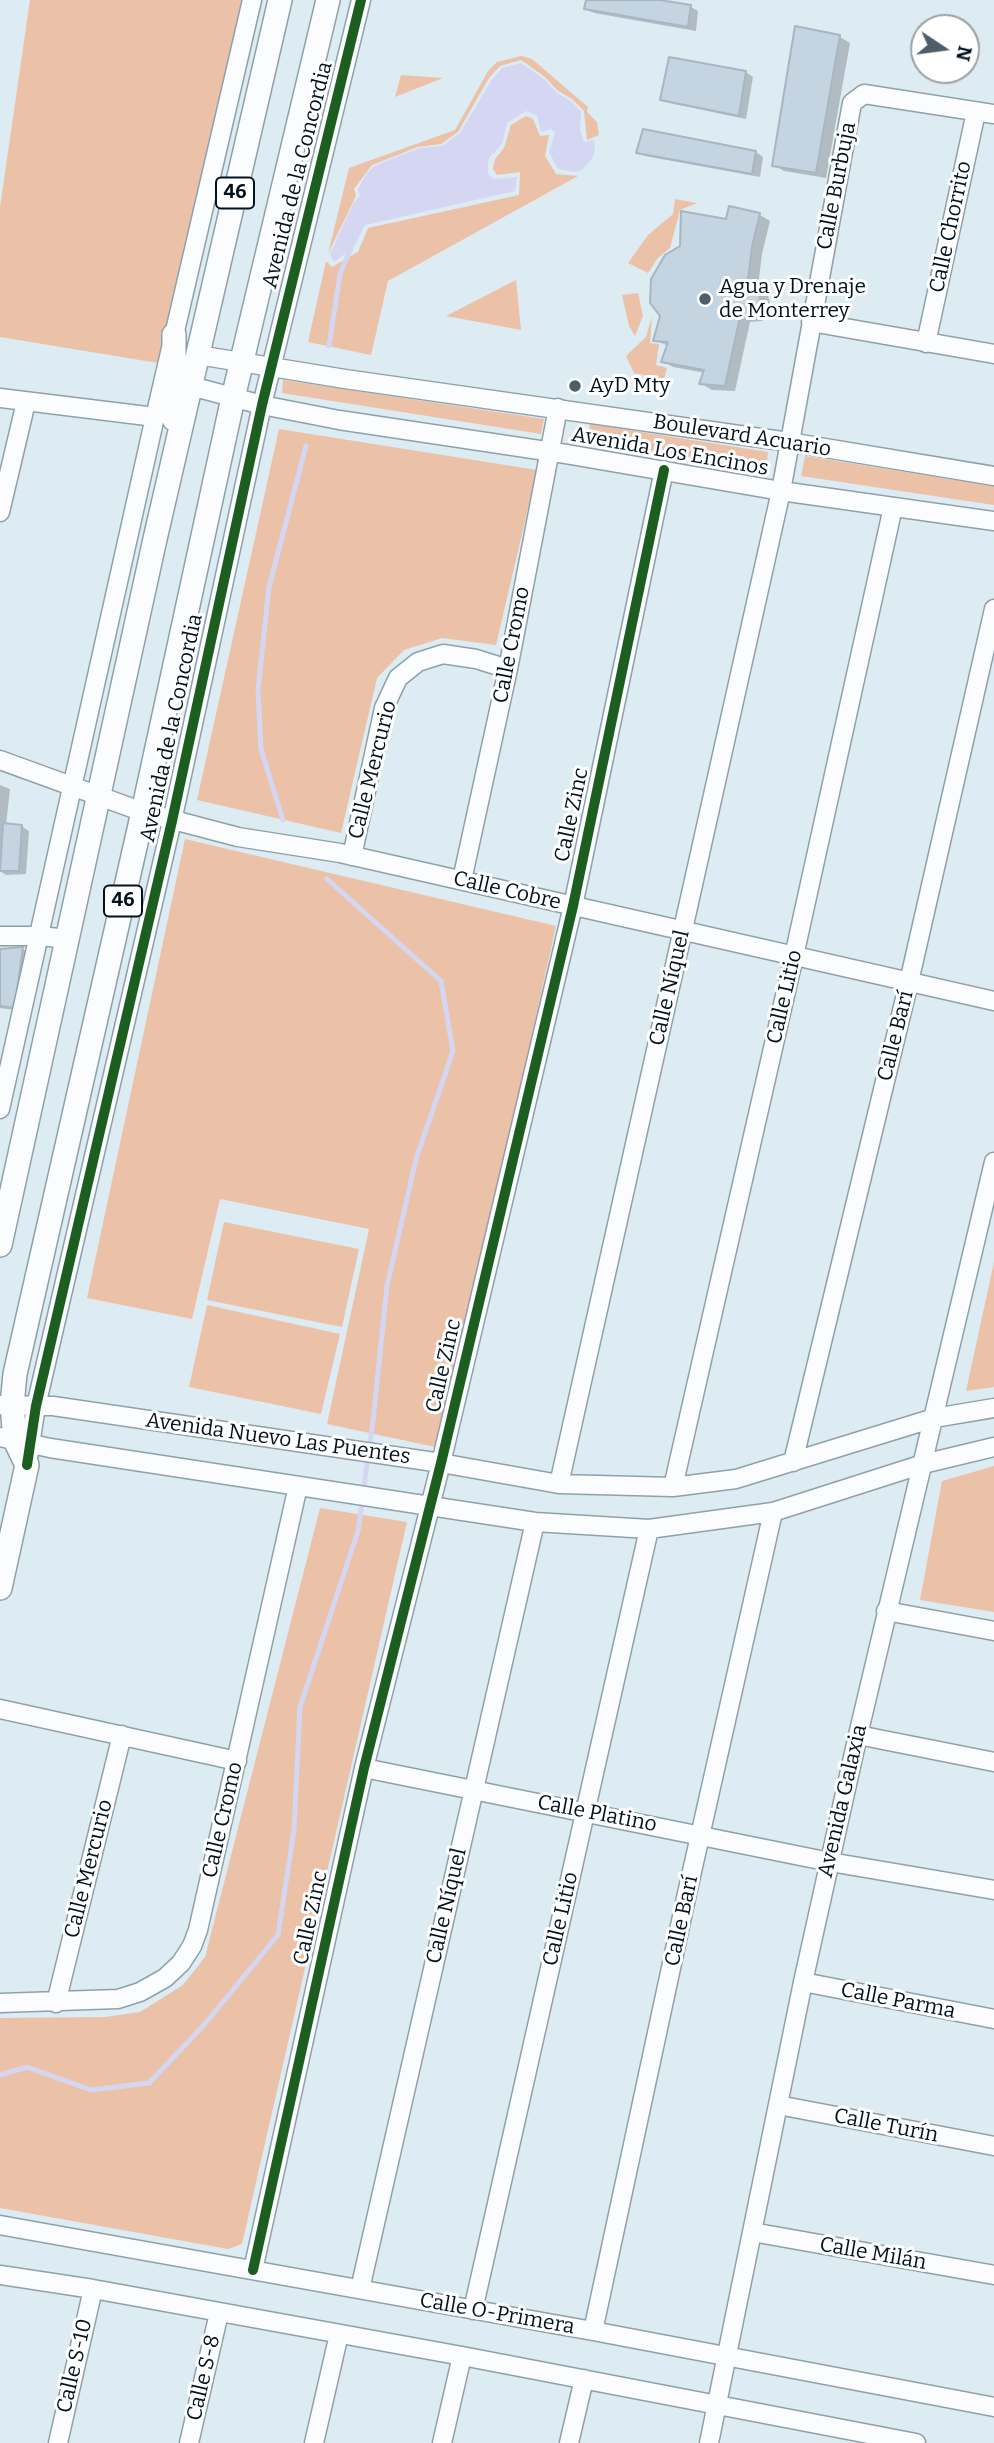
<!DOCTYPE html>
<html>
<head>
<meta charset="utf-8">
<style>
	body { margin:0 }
	#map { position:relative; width:994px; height:2443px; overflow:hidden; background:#ddebf3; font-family:Bitter,serif }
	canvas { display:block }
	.north { position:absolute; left:910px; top:14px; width:70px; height:70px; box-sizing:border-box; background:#fff; border:2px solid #99a0a5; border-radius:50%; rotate:103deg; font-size:19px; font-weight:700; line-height:28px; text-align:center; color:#00121e }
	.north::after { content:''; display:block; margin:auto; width:24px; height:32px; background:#4d5e69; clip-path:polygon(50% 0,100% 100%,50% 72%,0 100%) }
</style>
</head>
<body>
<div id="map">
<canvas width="994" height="2443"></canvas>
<div class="north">N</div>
</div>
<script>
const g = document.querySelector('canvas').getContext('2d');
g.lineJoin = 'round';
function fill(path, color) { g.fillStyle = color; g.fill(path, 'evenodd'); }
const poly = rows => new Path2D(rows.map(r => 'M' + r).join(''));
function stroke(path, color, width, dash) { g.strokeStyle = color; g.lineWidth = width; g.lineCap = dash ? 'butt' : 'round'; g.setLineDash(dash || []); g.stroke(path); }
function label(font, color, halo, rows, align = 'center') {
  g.font = font + ' Bitter,serif'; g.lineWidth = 6; g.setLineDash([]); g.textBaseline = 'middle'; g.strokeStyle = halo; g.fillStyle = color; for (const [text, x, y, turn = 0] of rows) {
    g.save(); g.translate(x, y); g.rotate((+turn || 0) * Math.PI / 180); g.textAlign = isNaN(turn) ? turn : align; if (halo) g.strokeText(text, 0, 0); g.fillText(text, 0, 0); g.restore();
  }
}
fill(poly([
	[30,0,243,0,158,363,0,337,0,207],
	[521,56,532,59,588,107,587,112,597,122,599,135,587,140,584,111,572,99,557,90,545,77,521,60,500,66,489,78,458,132,441,144,418,147,372,165,354,189,356,196,328,254,349,168,455,130,488,71,497,62],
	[401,75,443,78,395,97],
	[526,116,533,119,540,136,549,135,545,156,556,174,578,176,388,281,371,355,308,342,326,261,332,267,358,252,368,228,519,195,520,172,497,175,493,169,495,159,504,148,511,125],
	[675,199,697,203,680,210,670,248,658,258,648,273,628,263,648,235,673,214],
	[516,280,521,330,446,316],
	[638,293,643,316,635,336,629,326,622,295],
	[652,316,650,343,659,344,656,365,667,368,664,379,634,373,626,356,646,337],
	[283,380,544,419,541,434,282,393],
	[590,424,768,452,766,469,588,442],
	[279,429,537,470,496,645,442,638,404,650,377,678,341,833,197,800],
	[805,456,994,486,994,505,801,476],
	[185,839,556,926,440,1448,327,1424,369,1229,220,1199,192,1319,87,1298],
	[224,1222,359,1249,342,1327,207,1300],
	[994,1262,994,1387,966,1391],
	[207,1305,340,1334,321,1414,189,1387],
	[994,1466,994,1612,920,1600,942,1481],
	[320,1508,407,1522,242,2244,228,2249,0,2208,0,2018,105,2017,140,2012,183,1985,205,1957]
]), '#ebc2a8');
fill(poly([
	[521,63,544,79,556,92,573,103,581,112,580,130,584,142,594,140,595,150,591,160,582,170,575,172,558,169,549,152,555,133,552,129,541,132,537,116,526,111,507,123,502,144,489,158,488,163,488,173,493,179,517,177,515,191,365,225,354,247,334,262,330,254,353,204,360,196,358,189,367,173,374,166,420,148,442,146,460,133,491,81,502,68]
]), '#d5d6f2');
fill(poly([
	[588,0,649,0,691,7,698,11,696,31,594,13,586,9],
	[840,37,850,43,826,178,784,171,774,165],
	[746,72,753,77,746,119,670,103,662,99],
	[638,152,756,152,763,157,760,177,645,156],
	[730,208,760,215,770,221,762,254,758,286,767,293,770,302,769,312,762,321,750,322,735,391,712,390,702,384,705,373,673,367,663,361,668,346,655,340,727,221],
	[0,785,10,789,6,825,21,826,29,831,26,874,6,875,0,871],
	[22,949,30,953,23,1011,0,1008,0,951]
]), '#0003');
stroke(poly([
	[329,346,340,274,352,245],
	[283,820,261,749,258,690,269,587,306,446],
	[0,2075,27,2067,91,2090,149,2083,203,2026,278,1935,294,1829,300,1707,358,1531,373,1421,387,1286,416,1159,453,1051,441,981,327,879]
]), '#d5d6f2', 5);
const building = poly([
	[586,0,660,0,691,5,688,27,584,9,586,0],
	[795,26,840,35,816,173,772,166,795,26],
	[669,57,746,71,739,116,660,100,669,57],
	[643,129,756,151,752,174,636,153,643,129],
	[729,206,760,213,752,247,748,279,756,286,760,295,759,306,751,316,740,317,725,386,699,384,704,370,661,362,668,342,653,341,660,316,650,303,651,279,665,255,680,246,681,211,726,219,729,206],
	[3,823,22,825,19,871,0,871,3,823],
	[23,947,15,1008,0,1006,0,949,23,947]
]);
fill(building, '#c5d4e1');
stroke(building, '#a8b6c3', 2);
const minor = poly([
	[811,322,994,354],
	[926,343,976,112],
	[198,355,345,379,789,442,994,476],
	[191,386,262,405,339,420,566,454,781,491,994,521],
	[0,398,155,417],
	[0,512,26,402],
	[0,760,143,812,238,837,340,853,994,1001],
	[352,856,384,708,398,678,418,662,443,654,476,659,508,669],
	[462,880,508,669,558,408],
	[0,936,40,936,68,939],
	[0,1109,155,417,252,0],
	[0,1405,53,1406,441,1463,559,1484,673,1487,736,1479,934,1418,994,1408],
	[0,1437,50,1448,535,1522,649,1529,773,1512,923,1464,994,1447],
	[793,1462,909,982,994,609],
	[27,1465,36,1406,172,821,262,405,361,0],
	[559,1484,781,491,852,103,864,94,994,114],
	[673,1487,794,956,893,507],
	[886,1611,994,1631],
	[0,1709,237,1761],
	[858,1735,994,1762],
	[364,1768,830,1862,994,1890],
	[803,1982,994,2019],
	[0,2003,118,1999,140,1992,165,1978,181,1963,192,1946,198,1930,298,1486],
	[56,2003,122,1735],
	[778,2105,994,2146],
	[0,2225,593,2331,994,2407],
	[752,2232,994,2275],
	[253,2270,364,1768,441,1463,573,906,664,470],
	[0,2275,93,2289,462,2356,916,2443],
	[360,2289,535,1522],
	[473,2310,649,1529],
	[593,2331,686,1898,773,1512],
	[58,2443,93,2289],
	[189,2443,219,2313],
	[314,2443,339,2334],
	[442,2443,462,2356],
	[569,2443,584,2379],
	[709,2443,803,1982,858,1735,994,1162]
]);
const major = poly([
	[174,419,174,335],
	[0,1245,155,539,280,0],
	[0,1588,27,1465,15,1440,12,1405,15,1374,143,812,233,398,328,0]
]);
stroke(minor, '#8ea1aa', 21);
stroke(major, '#8ea1aa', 26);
stroke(minor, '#fafcfd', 18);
stroke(major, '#fafcfd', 23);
stroke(poly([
	[27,1465,36,1406,172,821,262,405,361,0],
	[253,2270,364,1768,441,1463,573,906,664,470]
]), '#1b5e20', 10);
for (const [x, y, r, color] of [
	[705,299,7,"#4d5e69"],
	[575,386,7,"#4d5e69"]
]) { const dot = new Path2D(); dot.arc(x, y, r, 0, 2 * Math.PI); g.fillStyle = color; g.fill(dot); stroke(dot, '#fff', 2.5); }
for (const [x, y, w] of [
	[235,193,38],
	[123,901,38]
]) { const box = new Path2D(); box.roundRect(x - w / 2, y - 15.5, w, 31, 5); g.fillStyle = '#fff'; g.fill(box); stroke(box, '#00121e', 2); }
label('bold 19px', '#00121e', null, [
	["46",235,193],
	["46",123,901]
]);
label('21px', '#00121e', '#fff', [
	["Avenida de la Concordia",298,175,-76],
	["Calle Burbuja",837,186,-79],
	["Calle Chorrito",951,227,-78],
	["Boulevard Acuario",742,436,9],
	["Avenida Los Encinos",670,452,10],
	["Calle Cromo",512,645,-79],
	["Avenida de la Concordia",172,728,-78],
	["Calle Mercurio",373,770,-76],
	["Calle Zinc",572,815,-78],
	["Calle Cobre",507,891,13],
	["Calle Níquel",670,988,-77],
	["Calle Litio",785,997,-77],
	["Calle Barí",896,1036,-76],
	["Calle Zinc",444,1366,-77],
	["Avenida Nuevo Las Puentes",278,1439,8],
	["Avenida Galaxia",843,1801,-77],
	["Calle Platino",597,1814,11],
	["Calle Cromo",223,1820,-77],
	["Calle Mercurio",89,1869,-76],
	["Calle Níquel",447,1906,-77],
	["Calle Zinc",311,1918,-78],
	["Calle Litio",561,1919,-77],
	["Calle Barí",682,1921,-78],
	["Calle Parma",898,2001,11],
	["Calle Turín",886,2126,11],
	["Calle Milán",873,2254,10],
	["Calle O-Primera",497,2314,10],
	["Calle S-10",75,2366,-77],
	["Calle S-8",204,2378,-77]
]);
label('21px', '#00121e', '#fff', [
	["Agua y Drenaje",719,287],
	["de Monterrey",719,311],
	["AyD Mty",589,386]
], 'left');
</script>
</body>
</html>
